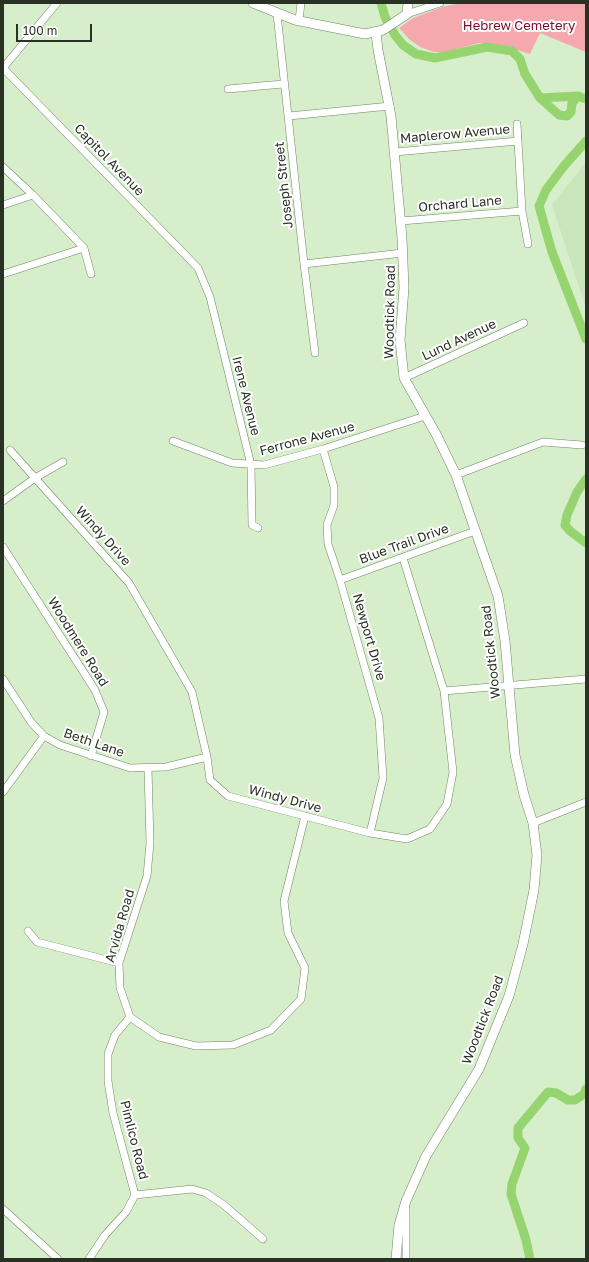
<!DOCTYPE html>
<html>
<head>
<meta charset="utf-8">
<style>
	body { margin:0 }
	#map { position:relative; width:589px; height:1262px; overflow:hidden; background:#d7eecb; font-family:"Golos Text",sans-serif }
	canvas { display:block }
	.frame { position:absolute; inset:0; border:4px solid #293124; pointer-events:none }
	.scale { position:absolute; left:16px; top:24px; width:76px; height:18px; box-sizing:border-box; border:2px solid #293124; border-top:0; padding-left:5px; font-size:12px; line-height:14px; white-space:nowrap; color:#293124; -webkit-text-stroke:3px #fff; paint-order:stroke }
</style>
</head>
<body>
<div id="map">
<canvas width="589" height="1262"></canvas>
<div class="frame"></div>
<div class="scale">100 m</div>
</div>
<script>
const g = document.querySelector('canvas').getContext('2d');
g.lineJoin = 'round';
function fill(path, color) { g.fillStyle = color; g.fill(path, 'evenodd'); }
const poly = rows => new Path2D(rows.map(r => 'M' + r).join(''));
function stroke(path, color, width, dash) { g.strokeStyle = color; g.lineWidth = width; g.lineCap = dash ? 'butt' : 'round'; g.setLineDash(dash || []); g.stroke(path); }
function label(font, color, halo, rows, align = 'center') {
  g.font = font + ' "Golos Text",sans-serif'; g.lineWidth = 4; g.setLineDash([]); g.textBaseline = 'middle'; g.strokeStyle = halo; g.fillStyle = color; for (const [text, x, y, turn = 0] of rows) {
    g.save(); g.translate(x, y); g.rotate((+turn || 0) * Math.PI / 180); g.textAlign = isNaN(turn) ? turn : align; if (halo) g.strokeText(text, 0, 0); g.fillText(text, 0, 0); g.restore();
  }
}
fill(poly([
	[586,162,586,308,552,205]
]), '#cae5bb');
fill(poly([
	[460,3,586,4,586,52,540,33,530,54,505,46,479,43,445,52,434,52,420,47,409,39,399,28,413,18,442,7]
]), '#f5a9ae');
stroke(poly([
	[381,3,385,17,395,35,403,45,416,54,435,58,487,47,512,51,520,59,525,74,540,98,559,115,567,116,571,112,572,103,578,96,586,99],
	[540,98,578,96],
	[586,141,564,166,546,190,539,206,552,252,586,339],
	[586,479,577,492,567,515,565,525,570,531,586,543],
	[530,1259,526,1240,511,1194,512,1184,525,1148,518,1138,518,1128,548,1092,556,1093,568,1100,575,1100,584,1094,586,1089]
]), '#96d470', 9);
const minor = poly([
	[277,14,304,264,315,353],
	[407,14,440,3],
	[299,20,301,3],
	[3,68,198,268,210,297,251,465,252,525,258,528],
	[3,68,57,3],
	[228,89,283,84],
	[289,116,390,106],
	[517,124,522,211,528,244],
	[395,152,518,141],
	[3,167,33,195,84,248,91,274],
	[3,205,33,195],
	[401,221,522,211],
	[304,264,403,253],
	[3,274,84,248],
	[404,378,524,323],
	[173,441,232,463,264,465,323,449,425,416],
	[323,449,334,487,334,505,327,525,328,544,340,580,379,718,383,778,370,833],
	[10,450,129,583,192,692,207,757,210,780,228,796,370,833,407,839,430,829,447,804,453,772,444,691,403,558],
	[456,475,543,442,582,445],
	[3,501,35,478,63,462],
	[3,547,95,690,104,712,91,756],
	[340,580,475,531],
	[3,679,31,722,44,736,60,745,130,768,166,767,207,757],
	[444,691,586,679],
	[148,768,150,843,147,876,119,963,120,988,130,1017,159,1037,196,1046,233,1045,271,1030,301,999,305,968,288,933,284,901,305,816],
	[3,792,44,736],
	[533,823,586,802],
	[28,931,37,942,119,963],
	[135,1195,192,1189,206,1193,224,1205,263,1239],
	[3,1209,58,1259],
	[406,1209,406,1259],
	[89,1259,105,1235,126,1212,135,1195,113,1113,108,1081,108,1054,115,1035,130,1017]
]);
const major = poly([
	[253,3,295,20,365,34,383,30,407,14,408,3],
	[376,33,378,50,391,116,402,238,404,288,400,340,404,378,436,434,456,475,498,596,505,641,515,755,524,795,533,823,537,855,534,890,523,944,509,996,479,1069,426,1156,406,1201,399,1225,396,1259]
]);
stroke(minor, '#708565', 8);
stroke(major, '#708565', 10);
stroke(minor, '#fff', 7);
stroke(major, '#fff', 9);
label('13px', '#7a0b28', '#fff', [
	["Hebrew Cemetery",519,26]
]);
label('13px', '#293124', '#fff', [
	["Maplerow Avenue",455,134,-5],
	["Capitol Avenue",109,160,46],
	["Joseph Street",284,185,-96],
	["Orchard Lane",460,204,-5],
	["Woodtick Road",390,312,-89],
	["Lund Avenue",459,340,-25],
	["Irene Avenue",246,396,76],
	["Ferrone Avenue",307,439,-15],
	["Windy Drive",103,536,48],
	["Blue Trail Drive",404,544,-20],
	["Newport Drive",369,637,74],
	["Woodmere Road",78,642,58],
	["Woodtick Road",491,652,-96],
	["Beth Lane",94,743,19],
	["Windy Drive",285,799,15],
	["Arvida Road",120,926,-74],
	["Woodtick Road",483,1020,-69],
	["Pimlico Road",134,1140,76]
]);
</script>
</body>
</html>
